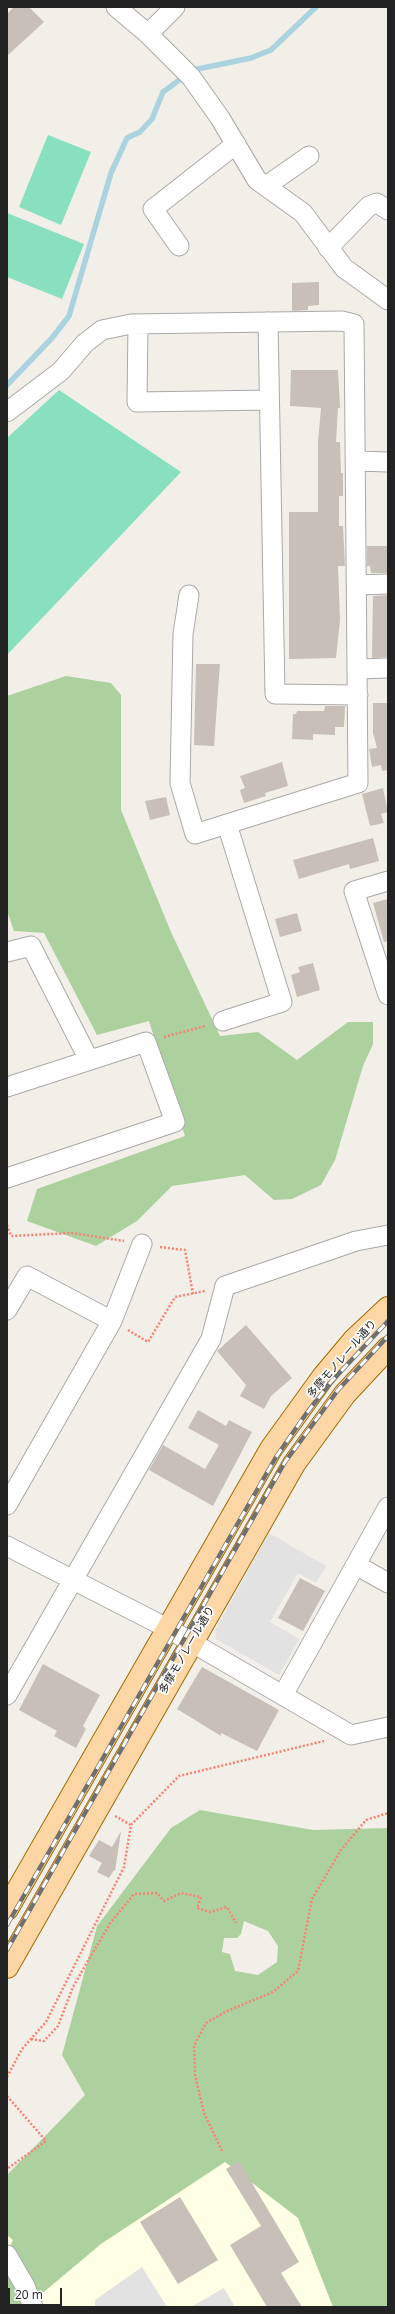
<!DOCTYPE html>
<html>
<head>
<meta charset="utf-8">
<style>
	body { margin:0 }
	#map { position:relative; width:395px; height:2314px; overflow:hidden; background:#f2efe9; font-family:"Open Sans",sans-serif }
	canvas { display:block }
	.frame { position:absolute; inset:0; border:8px solid #222; pointer-events:none }
	.scale { position:absolute; left:8px; top:2288px; width:54px; height:18px; box-sizing:border-box; border:2px solid #222; border-top:0; padding-left:5px; font-size:12px; line-height:14px; white-space:nowrap; color:#222; -webkit-text-stroke:3px #fff; paint-order:stroke }
</style>
</head>
<body>
<div id="map">
<canvas width="395" height="2314"></canvas>
<div class="frame"></div>
<div class="scale">20 m</div>
</div>
<script>
const g = document.querySelector('canvas').getContext('2d');
g.lineJoin = 'round';
function fill(path, color) { g.fillStyle = color; g.fill(path, 'evenodd'); }
const poly = rows => new Path2D(rows.map(r => 'M' + r).join(''));
function stroke(path, color, width, dash) { g.strokeStyle = color; g.lineWidth = width; g.lineCap = dash ? 'butt' : 'round'; g.setLineDash(dash || []); g.stroke(path); }
function label(font, color, halo, rows, align = 'center') {
  g.font = font + ' "Open Sans","Noto Sans JP",sans-serif'; g.lineWidth = 3.5; g.setLineDash([]); g.textBaseline = 'middle'; g.strokeStyle = halo; g.fillStyle = color; for (const [text, x, y, turn = 0] of rows) {
    g.save(); g.translate(x, y); g.rotate((+turn || 0) * Math.PI / 180); g.textAlign = isNaN(turn) ? turn : align; if (halo) g.strokeText(text, 0, 0); g.fillText(text, 0, 0); g.restore();
  }
}
fill(poly([
	[267,2053,378,2307,7,2307,7,2174,151,2067]
]), '#ffffe5');
fill(poly([
	[66,676,111,683,121,695,121,810,171,932,220,1036,258,1032,297,1060,348,1022,373,1022,373,1044,363,1066,335,1160,321,1185,292,1199,274,1200,245,1175,172,1186,137,1221,96,1246,27,1221,37,1189,185,1136,149,1021,97,1035,44,933,14,931,7,911,7,696],
	[200,1810,313,1830,388,1828,388,2307,333,2307,298,2218,225,2162,101,2244,26,2307,7,2307,7,2252,13,2240,7,2235,7,2175,85,2095,62,2055,97,1926,171,1828],
	[244,1921,268,1931,278,1946,277,1962,258,1975,235,1971,230,1954,222,1952,224,1938,237,1938,241,1934]
]), '#add19e');
fill(poly([
	[48,135,91,152,61,225,19,207],
	[7,213,84,244,62,299,7,277],
	[59,390,181,472,7,655,7,438]
]), '#88e0be');
fill(poly([
	[269,1533,326,1566,316,1583,298,1573,270,1622,299,1639,279,1675,216,1639,215,1630],
	[142,2267,167,2307,95,2307,95,2300],
	[224,2288,235,2307,191,2307]
]), '#e2e2e2');
stroke(poly([
	[7,385,52,338,69,316,111,173,127,138,140,132,152,119,163,92,193,70,251,58,271,50,316,7]
]), '#aad3df', 5.5);
fill(poly([
	[14,7,29,7,44,22,7,56,7,14],
	[319,282,319,305,308,306,308,310,292,311,292,283],
	[291,370,338,370,340,408,338,408,336,442,340,442,341,473,343,473,343,496,339,496,339,526,343,526,345,566,338,566,340,620,336,658,289,659,289,512,318,512,318,442,321,408,290,406],
	[367,546,388,546,388,573,371,573,370,566,367,566],
	[388,595,388,657,372,658,373,596],
	[196,664,220,664,214,746,194,745],
	[373,703,388,703,388,770,382,771,381,765,372,767,369,749,377,748,373,733],
	[325,706,345,706,344,727,335,727,335,735,313,734,313,740,292,739,293,714,296,714,297,711,324,711],
	[282,762,288,786,265,793,266,796,244,803,240,790,245,788,240,776],
	[383,788,388,812,381,814,384,823,370,826,362,794],
	[166,797,170,815,150,820,145,801],
	[373,838,379,861,350,869,349,864,299,879,293,860],
	[388,899,388,941,384,942,373,903],
	[297,913,302,931,280,937,275,919],
	[313,963,320,990,297,997,291,975,300,972,298,967],
	[246,1325,292,1378,271,1396,264,1409,240,1396,246,1385,217,1351],
	[198,1410,226,1426,229,1420,252,1432,213,1506,149,1470,163,1445,205,1469,219,1445,188,1428],
	[300,1578,325,1591,303,1631,278,1618],
	[43,1664,100,1695,83,1726,86,1729,76,1748,54,1736,57,1731,19,1710],
	[202,1667,279,1710,257,1751,221,1733,221,1736,177,1709],
	[121,1831,115,1871,114,1870,109,1878,97,1872,102,1863,89,1856,99,1840,112,1847],
	[239,2161,299,2262,281,2273,302,2307,267,2307,230,2245,261,2226,226,2169],
	[180,2197,218,2260,178,2284,140,2222]
]), '#c7bfb8');
const minor = poly([
	[116,7,148,34,191,77,220,118,257,180,303,213,344,268,388,300],
	[148,34,175,7],
	[266,186,309,156],
	[179,246,153,209,236,144],
	[328,248,369,206,377,203,388,210],
	[268,322,275,694,358,695],
	[138,324,137,402,269,400],
	[7,412,61,371,85,343,102,330,131,324,342,321,354,324,358,783,195,834,180,783,183,634,189,595],
	[357,461,388,462],
	[357,585,388,584],
	[358,669,388,668],
	[388,881,354,891,388,995],
	[7,952,31,946,89,1060],
	[223,1021,282,1002,227,824],
	[7,1087,146,1042,175,1122,7,1178],
	[7,1310,27,1276,112,1321,142,1244],
	[7,1505,112,1321],
	[7,1546,167,1628,351,1735,388,1727],
	[356,1565,388,1583],
	[7,1695,211,1339,225,1286,356,1241,388,1235],
	[283,1695,388,1507],
	[7,2255,25,2286,33,2307]
]);
const major = poly([
	[7,1909,271,1449,323,1377,354,1340,388,1308],
	[7,1967,294,1464,345,1394,388,1348]
]);
stroke(minor, '#a9a9a9', 21);
stroke(major, '#a06b00', 24);
stroke(poly([
	[164,1037,205,1026],
	[7,1225,11,1236,72,1233,124,1241],
	[160,1247,185,1250,193,1294],
	[128,1330,148,1342,175,1297,205,1291],
	[115,1816,131,1825],
	[31,2039,44,2041,58,2026,73,1987,89,1959,111,1922,134,1894,157,1893,164,1901,181,1893,201,1897,197,1908,210,1912,227,1907,236,1923],
	[7,2077,22,2049,46,2022,124,1867,131,1825,179,1776,324,1741],
	[7,2096,46,2141,7,2169],
	[222,2151,204,2113,195,2075,194,2046,206,2023,227,2011,273,1992,298,1971,312,1899,341,1850,366,1820,388,1813]
]), '#fa8072', 2.5, [2, 2]);
stroke(minor, '#fff', 19);
stroke(major, '#fcd6a4', 22);
const rail = poly([
	[7,1925,276,1457,306,1414,330,1383,388,1321],
	[7,1950,285,1462,338,1390,388,1336]
]);
stroke(rail, '#707070', 4.5);
stroke(rail, '#fff', 3, [9]);
label('11px', '#222', '#fff', [
	["多摩モノレール通り",342,1359,-49],
	["多摩モノレール通り",187,1650,-60]
]);
</script>
</body>
</html>
